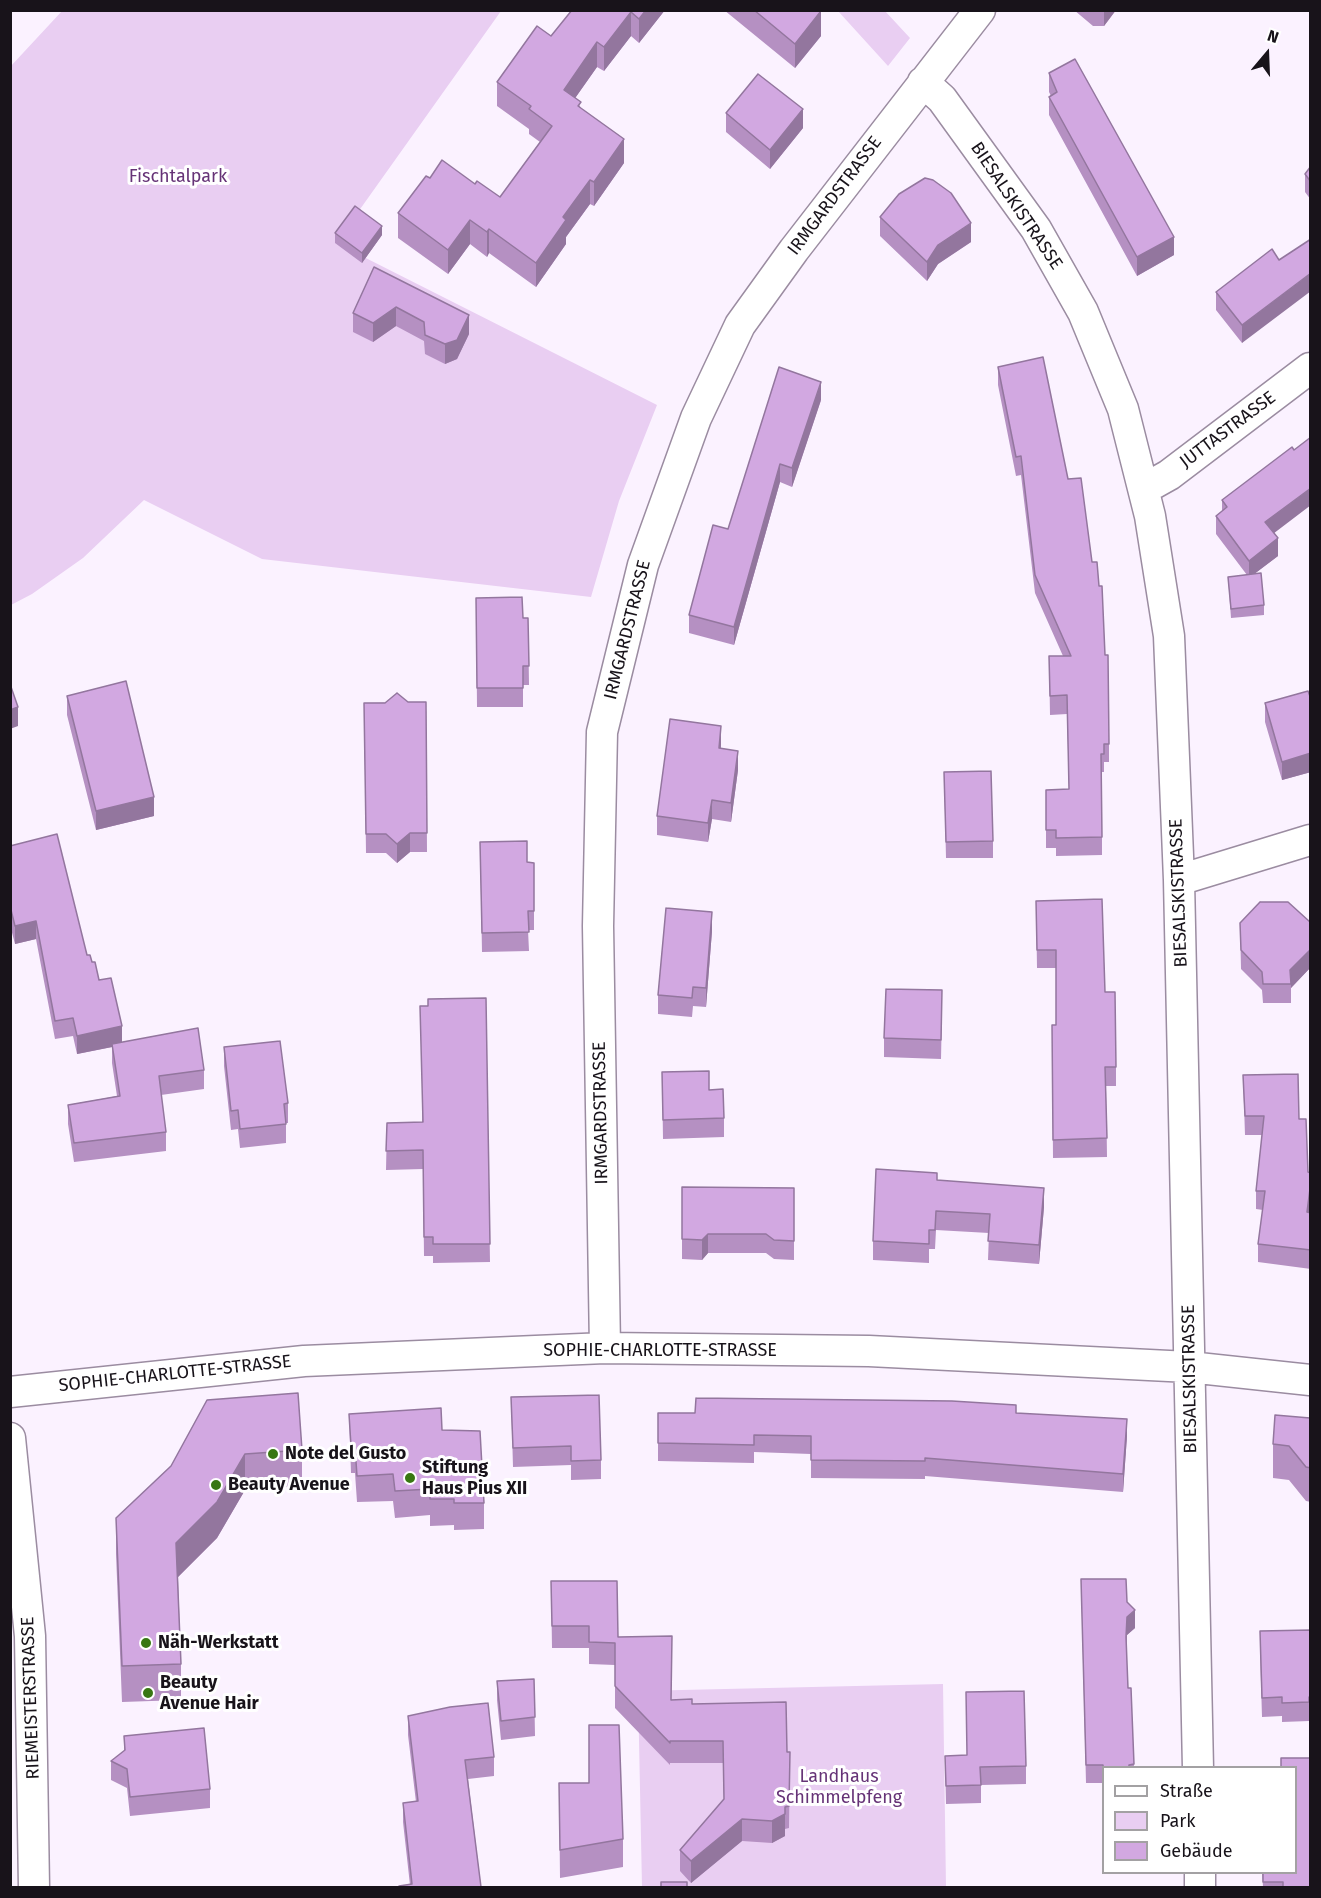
<!DOCTYPE html>
<html>
<head>
<meta charset="utf-8">
<style>
	body { margin:0 }
	#map { position:relative; width:1321px; height:1898px; overflow:hidden; background:#fbf2ff; font-family:"Fira Sans",sans-serif }
	canvas { display:block }
	.frame { position:absolute; inset:0; border:12px solid #18131a; pointer-events:none }
	.legend { position:absolute; left:1102px; top:1766px; width:195px; height:108px; box-sizing:border-box; background:#fff; border:2px solid #a3a1a3; margin:0; padding:8px 10px; list-style:none; font-size:18px; color:#18131a }
	.legend li { display:flex; align-items:center; gap:12px; height:30px }
	.legend b { width:30px; border:2px solid #a3a1a3 }
	.north { position:absolute; left:1237px; top:24px; width:60px; height:60px; -webkit-text-stroke:4px #fff; paint-order:stroke; rotate:19deg; font-size:16px; font-weight:700; line-height:24px; text-align:center; color:#18131a }
	.north::after { content:''; display:block; margin:auto; width:21px; height:27px; background:#18131a; clip-path:polygon(50% 0,100% 100%,50% 72%,0 100%) }
</style>
</head>
<body>
<div id="map">
<canvas width="1321" height="1898"></canvas>
<div class="frame"></div>
<ul class="legend">
<li><b style="height:8px;background:#fff"></b>Straße</li>
<li><b style="height:16px;background:#e9cef2"></b>Park</li>
<li><b style="height:16px;background:#d2a8e1"></b>Gebäude</li>
</ul>
<div class="north">N</div>
</div>
<script>
const g = document.querySelector('canvas').getContext('2d');
g.lineJoin = 'round';
function fill(path, color) { g.fillStyle = color; g.fill(path, 'evenodd'); }
const poly = rows => new Path2D(rows.map(r => 'M' + r).join(''));
function stroke(path, color, width, dash) { g.strokeStyle = color; g.lineWidth = width; g.lineCap = dash ? 'butt' : 'round'; g.setLineDash(dash || []); g.stroke(path); }
function label(font, color, halo, rows, align = 'center') {
  g.font = font + ' "Fira Sans",sans-serif'; g.lineWidth = 6; g.setLineDash([]); g.textBaseline = 'middle'; g.strokeStyle = halo; g.fillStyle = color; for (const [text, x, y, turn = 0] of rows) {
    g.save(); g.translate(x, y); g.rotate((+turn || 0) * Math.PI / 180); g.textAlign = isNaN(turn) ? turn : align; if (halo) g.strokeText(text, 0, 0); g.fillText(text, 0, 0); g.restore();
  }
}
fill(poly([
	[62,11,501,11,336,243,657,405,619,501,591,597,262,559,144,500,83,558,32,594,11,605,10,67],
	[838,11,885,11,910,38,888,66],
	[943,1684,946,1887,642,1887,638,1691]
]), '#e9cef2');
const minor = poly([
	[923,82,942,99,1036,229,1083,312,1123,409,1150,516,1169,636,1179,880,1198,1768],
	[1144,489,1169,475,1310,368],
	[1179,880,1310,840],
	[605,1348,598,926,602,732,643,565,696,418,740,325,794,250,980,10],
	[10,1392,304,1361,605,1348,869,1351,1189,1367,1310,1380],
	[10,1438,30,1636,34,1888],
	[1200,1872,1200,1888]
]);
stroke(minor, '#9b8ca1', 33);
stroke(minor, '#fff', 30);
fill(poly([
	[572,10,665,10,639,43,631,36,604,71,597,67,575,98,581,108,624,163,594,206,590,204,566,237,566,244,536,287,489,253,487,257,470,244,448,274,398,238,398,213,430,178,475,184,500,197,540,142,529,134,529,129,497,106,497,82,551,36],
	[724,10,820,10,821,36,795,68],
	[1074,10,1116,10,1104,26,1093,26],
	[1049,73,1174,255,1137,276,1049,115,1049,97,1051,96,1049,92],
	[726,113,803,128,770,169,726,132],
	[1311,166,1311,200,1305,192,1305,174],
	[880,217,971,242,938,264,927,281,880,236],
	[335,233,382,235,362,263,335,243],
	[1279,260,1242,343,1216,310,1216,292],
	[374,267,469,334,457,359,445,364,425,354,424,341,396,326,373,342,353,332,353,313],
	[998,367,1109,744,1109,762,1104,762,1104,772,1102,772,1102,855,1056,856,1056,848,1046,848,1046,790,1069,789,1067,714,1050,715,1049,656,1063,656,1035,593,1021,475,1016,476,998,385],
	[821,400,792,487,780,482,734,645,689,633,689,615,728,529],
	[1294,450,1274,533,1278,556,1254,574,1264,605,1264,615,1231,618,1228,577,1247,575,1216,534,1216,516,1222,511,1222,500],
	[476,598,523,618,528,618,529,685,523,685,523,707,477,707],
	[67,696,154,816,96,830,67,715],
	[1311,699,1311,772,1282,780,1265,722,1265,703],
	[426,702,427,852,410,852,397,863,386,853,366,853,364,703],
	[721,745,721,749,738,770,731,822,712,819,708,842,657,835,657,816],
	[944,772,993,841,993,858,946,858],
	[480,842,527,862,534,863,534,930,528,930,529,951,482,952],
	[10,846,87,955,99,980,122,1043,204,1070,204,1089,161,1095,166,1132,166,1151,74,1162,68,1124,68,1105,117,1096,112,1063,112,1047,77,1054,73,1036,55,1039,36,939,15,944,10,925],
	[1036,901,1105,992,1116,1067,1116,1086,1106,1086,1107,1157,1053,1158,1052,1025,1056,1025,1056,968,1037,968],
	[1240,923,1310,968,1291,988,1291,1003,1263,1003,1262,990,1241,969],
	[712,931,706,1007,693,1006,692,1017,658,1014,658,995],
	[486,998,490,1262,433,1263,433,1256,424,1256,423,1169,386,1170,387,1123,422,1122,428,1006],
	[942,1010,941,1059,884,1057,884,1038],
	[224,1047,288,1103,288,1123,286,1123,286,1143,240,1148,238,1129,231,1130,224,1066],
	[662,1072,709,1090,724,1118,724,1137,663,1139],
	[1243,1075,1299,1119,1308,1172,1311,1173,1311,1200,1309,1213,1311,1213,1311,1269,1258,1262,1258,1244,1263,1210,1256,1209,1256,1191,1262,1135,1245,1135],
	[937,1180,1044,1207,1039,1264,988,1260,989,1233,936,1230,935,1249,929,1249,929,1263,873,1260,873,1241],
	[682,1187,794,1241,794,1260,774,1259,766,1253,708,1253,702,1260,682,1259],
	[511,1397,601,1460,601,1479,571,1480,571,1465,513,1467],
	[207,1400,302,1450,302,1486,245,1490,217,1538,178,1577,181,1664,181,1700,122,1702,116,1554,116,1518,171,1466],
	[658,1413,1016,1413,1127,1436,1123,1492,925,1476,925,1479,811,1478,811,1454,754,1452,754,1463,658,1461],
	[349,1414,442,1430,484,1503,484,1529,454,1530,454,1525,430,1526,430,1515,395,1518,393,1501,357,1502,355,1473,351,1473],
	[1311,1416,1311,1502,1306,1501,1289,1480,1273,1478,1273,1444,1310,1418],
	[1081,1579,1127,1602,1135,1628,1127,1635,1126,1647,1128,1688,1131,1688,1134,1767,1104,1767,1104,1794,1103,1783,1086,1783],
	[551,1581,618,1637,672,1658,671,1700,692,1704,787,1752,790,1752,789,1828,785,1829,785,1836,772,1843,742,1841,691,1883,680,1871,680,1850,724,1800,723,1763,670,1763,670,1765,615,1708,615,1665,589,1664,589,1648,552,1648],
	[1311,1630,1311,1716,1309,1716,1309,1721,1282,1722,1282,1716,1262,1717,1260,1650],
	[534,1679,535,1736,501,1740,497,1700,497,1681],
	[408,1716,494,1757,494,1776,468,1779,481,1887,410,1885,403,1822,403,1803,416,1802,408,1735],
	[124,1736,210,1789,210,1808,130,1816,127,1788,111,1780,111,1761,124,1751],
	[945,1756,1026,1766,1026,1784,981,1785,981,1803,946,1804],
	[559,1783,623,1839,623,1867,560,1878],
	[1262,1872,1296,1872,1311,1887,1263,1887]
]), '#b590c2');
fill(poly([
	[646,10,665,10,639,43,639,19],
	[1104,10,1116,10,1104,26],
	[821,11,821,36,795,68,795,44],
	[631,12,631,36,604,71,604,47],
	[597,42,597,67,564,114,564,90],
	[803,109,803,128,770,169,770,150],
	[624,139,624,163,594,206,594,182],
	[590,180,590,204,566,237,566,244,536,287,536,263,563,217],
	[470,220,470,244,448,274,448,250],
	[971,223,971,242,938,264,927,281,927,262,938,245],
	[382,226,382,235,362,263,362,253],
	[489,229,489,253,487,257,487,232],
	[1174,237,1174,255,1137,276,1137,257],
	[1311,273,1311,291,1242,343,1242,325],
	[396,307,396,326,373,342,373,323],
	[469,315,469,334,457,359,445,364,445,344],
	[821,382,821,400,792,487,792,468],
	[780,464,780,482,734,645,734,627],
	[1311,488,1311,505,1265,540,1265,522],
	[1278,538,1278,556,1249,578,1249,561],
	[18,707,18,726,10,729,10,710],
	[721,726,721,745,719,767,719,748],
	[738,751,738,770,731,822,731,803],
	[1311,753,1311,772,1282,780,1282,762],
	[154,797,154,816,96,830,96,811],
	[712,800,712,819,708,842,708,823],
	[410,833,410,852,397,863,397,844],
	[712,912,712,931,706,1007,706,988],
	[36,921,36,939,15,944,15,926],
	[1310,950,1310,968,1291,988,1290,970],
	[122,1026,122,1045,77,1054,77,1036],
	[1311,1181,1311,1200,1307,1231,1307,1212],
	[1044,1188,1044,1207,1039,1264,1039,1245],
	[708,1234,708,1253,702,1260,702,1240],
	[1127,1419,1127,1436,1123,1492,1123,1474],
	[245,1454,245,1490,217,1538,176,1579,176,1543],
	[1135,1610,1135,1628,1127,1635,1126,1655,1127,1617],
	[785,1807,785,1836,772,1843,772,1821],
	[742,1819,742,1841,691,1883,691,1861]
]), '#93769e');
const building = poly([
	[572,10,646,10,639,19,631,12,604,47,597,42,564,90,581,102,578,106,624,139,594,182,590,180,563,217,566,220,536,263,489,229,487,232,470,220,448,250,398,213,426,176,430,178,442,160,475,184,477,181,500,197,552,126,529,109,531,106,497,82,537,26,551,36,572,10],
	[754,10,820,10,821,11,795,44,754,10],
	[1075,59,1174,237,1137,257,1049,97,1057,92,1049,73,1075,59],
	[758,74,803,109,770,150,726,113,758,74],
	[1311,166,1311,182,1305,174,1311,166],
	[925,178,933,180,951,193,971,223,938,245,927,262,880,217,899,194,925,178],
	[355,206,382,226,362,253,335,233,355,206],
	[1311,239,1311,273,1242,325,1216,292,1272,249,1279,260,1311,239],
	[374,267,469,315,457,340,445,344,425,335,424,322,396,307,373,323,353,313,374,267],
	[1043,357,1068,479,1081,478,1092,562,1097,562,1099,586,1102,586,1105,655,1108,655,1109,744,1104,744,1104,754,1101,754,1102,837,1056,838,1056,830,1046,830,1046,790,1069,789,1067,695,1050,696,1049,656,1071,656,1035,575,1021,456,1016,457,998,367,1043,357],
	[779,367,821,382,792,468,780,464,734,627,689,615,713,525,728,529,779,367],
	[1311,437,1311,488,1265,522,1278,538,1249,561,1216,516,1227,507,1222,500,1292,447,1294,450,1311,437],
	[1261,573,1264,605,1231,609,1228,577,1261,573],
	[522,597,523,618,528,618,529,666,523,666,523,688,477,688,476,598,522,597],
	[126,681,154,797,96,811,67,696,126,681],
	[10,684,18,707,10,710,10,684],
	[1308,691,1311,699,1311,753,1282,762,1265,703,1308,691],
	[397,693,408,702,426,702,427,833,410,833,397,844,386,834,366,834,364,703,385,703,397,693],
	[670,719,721,726,719,748,738,751,731,803,712,800,708,823,657,816,670,719],
	[991,771,993,841,946,842,944,772,991,771],
	[57,834,87,955,90,955,92,962,95,962,99,980,111,978,122,1026,77,1036,73,1018,55,1021,36,921,15,926,10,906,10,846,57,834],
	[527,841,527,862,534,863,534,911,528,911,529,932,482,933,480,842,527,841],
	[1102,899,1105,992,1115,992,1116,1067,1105,1067,1107,1138,1053,1140,1052,1025,1056,1025,1056,950,1037,950,1036,901,1102,899],
	[1260,902,1288,902,1310,922,1310,950,1290,970,1291,984,1263,984,1262,972,1241,950,1240,923,1260,902],
	[666,908,712,912,706,988,693,987,692,998,658,995,666,908],
	[886,989,942,990,941,1040,884,1038,886,989],
	[486,998,490,1244,433,1244,433,1237,424,1237,423,1150,386,1151,387,1123,423,1122,420,1006,428,1006,428,999,486,998],
	[198,1028,204,1070,159,1076,166,1132,74,1143,68,1105,120,1096,112,1044,198,1028],
	[280,1041,288,1103,284,1104,286,1124,240,1129,238,1110,231,1111,224,1047,280,1041],
	[709,1071,709,1090,723,1089,724,1118,663,1120,662,1072,709,1071],
	[1298,1074,1299,1119,1306,1119,1308,1172,1311,1173,1311,1181,1307,1212,1311,1213,1311,1250,1258,1244,1265,1191,1256,1191,1264,1116,1245,1116,1243,1075,1298,1074],
	[876,1169,937,1173,937,1180,1044,1188,1039,1245,988,1241,990,1214,936,1211,935,1230,929,1230,929,1244,873,1241,876,1169],
	[682,1187,794,1188,794,1241,774,1240,766,1234,708,1234,702,1240,682,1239,682,1187],
	[298,1393,302,1450,245,1454,217,1502,176,1543,181,1664,122,1666,116,1518,171,1466,207,1400,298,1393],
	[599,1395,601,1460,571,1461,571,1446,513,1448,511,1397,599,1395],
	[696,1398,952,1401,1016,1405,1016,1413,1127,1419,1123,1474,925,1458,925,1461,811,1460,811,1436,754,1435,754,1445,658,1443,658,1413,695,1413,696,1398],
	[441,1408,442,1430,480,1431,484,1503,454,1503,454,1499,430,1499,430,1489,395,1491,393,1474,357,1476,355,1447,351,1446,349,1414,441,1408],
	[1275,1415,1310,1418,1311,1416,1311,1468,1306,1467,1289,1446,1273,1444,1275,1415],
	[1081,1579,1126,1579,1127,1602,1135,1610,1127,1617,1126,1637,1128,1688,1131,1688,1134,1764,1129,1765,1129,1767,1104,1767,1104,1776,1103,1765,1086,1765,1081,1579],
	[551,1581,617,1581,618,1637,672,1636,671,1700,692,1699,692,1704,786,1702,787,1752,790,1752,789,1806,785,1807,785,1814,772,1821,742,1819,691,1861,680,1850,724,1799,723,1741,670,1741,670,1743,615,1686,615,1643,589,1642,589,1626,552,1626,551,1581],
	[1311,1630,1311,1697,1309,1697,1309,1702,1282,1703,1282,1697,1262,1698,1260,1631,1311,1630],
	[534,1679,535,1717,501,1721,497,1681,534,1679],
	[1024,1691,1026,1766,980,1767,981,1785,946,1786,945,1756,967,1755,966,1692,1024,1691],
	[488,1703,494,1757,465,1760,481,1887,399,1887,399,1886,412,1884,403,1803,418,1801,408,1716,450,1707,488,1703],
	[589,1725,619,1725,623,1839,560,1850,559,1783,589,1783,589,1725],
	[204,1728,210,1789,130,1797,127,1769,111,1761,125,1750,124,1736,204,1728],
	[1281,1758,1311,1758,1311,1887,1283,1887,1283,1882,1263,1882,1263,1872,1296,1872,1296,1767,1281,1767,1281,1758],
	[661,1882,687,1882,687,1887,661,1887,661,1882]
]);
fill(building, '#d2a8e1');
stroke(building, '#93769e', 1.5);
for (const [x, y, r, color] of [
	[273,1454,6,"#387712"],
	[410,1478,6,"#387712"],
	[216,1485,6,"#387712"],
	[146,1643,6,"#387712"],
	[148,1693,6,"#387712"]
]) { const dot = new Path2D(); dot.arc(x, y, r, 0, 2 * Math.PI); g.fillStyle = color; g.fill(dot); stroke(dot, '#fff', 2); }
label('18px', '#637', '#fff', [
	["Fischtalpark",178,177],
	["Landhaus",839,1777],
	["Schimmelpfeng",839,1798]
]);
label('18px', '#18131a', '#fff', [
	["IRMGARDSTRASSE",835,196,-53],
	["BIESALSKISTRASSE",1016,206,56],
	["JUTTASTRASSE",1228,430,-37],
	["IRMGARDSTRASSE",628,630,-76],
	["BIESALSKISTRASSE",1179,893,-92],
	["IRMGARDSTRASSE",601,1113,-91],
	["SOPHIE-CHARLOTTE-STRASSE",660,1351],
	["SOPHIE-CHARLOTTE-STRASSE",175,1374,-6],
	["BIESALSKISTRASSE",1190,1379,-91],
	["RIEMEISTERSTRASSE",31,1698,-92]
]);
label('bold 18px', '#18131a', '#fff', [
	["Note del Gusto",285,1454],
	["Stiftung",422,1468],
	["Haus Pius XII",422,1489],
	["Beauty Avenue",228,1485],
	["Näh-Werkstatt",158,1643],
	["Beauty",160,1683],
	["Avenue Hair",160,1704]
], 'left');
</script>
</body>
</html>
